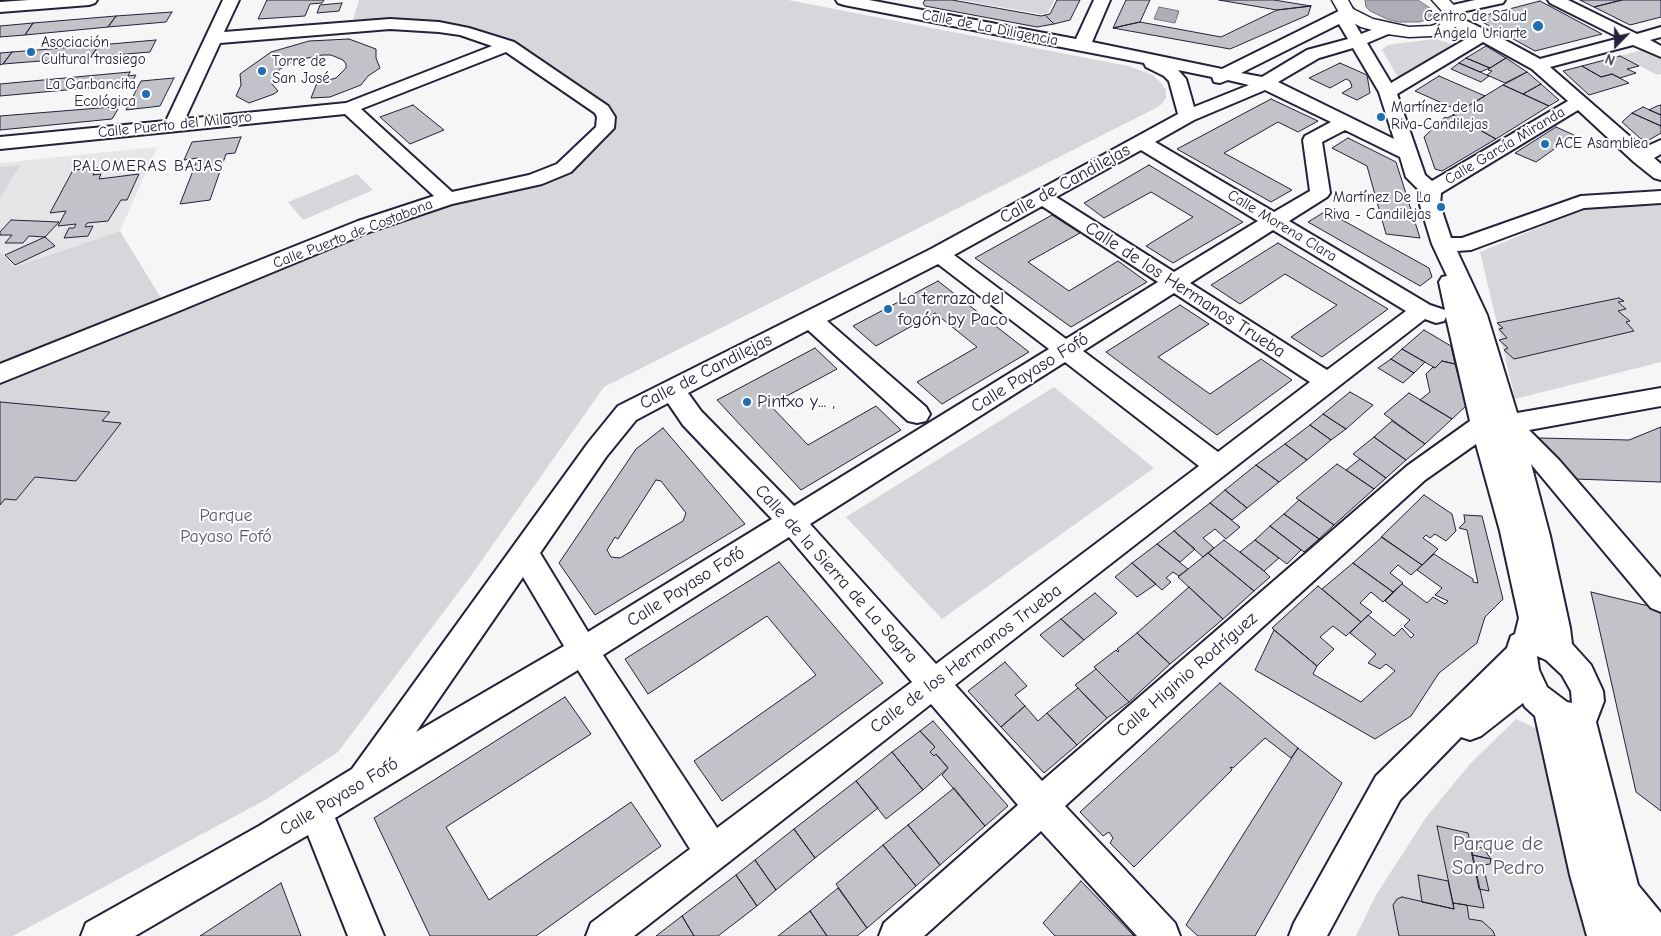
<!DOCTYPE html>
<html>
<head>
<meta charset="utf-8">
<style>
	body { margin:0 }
	#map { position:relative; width:1661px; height:936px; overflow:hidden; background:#f6f6f7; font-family:"Comic Neue",sans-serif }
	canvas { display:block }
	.north { position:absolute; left:1591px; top:20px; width:50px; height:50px; -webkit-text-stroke:4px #fff; paint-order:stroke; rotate:202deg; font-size:14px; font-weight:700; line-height:20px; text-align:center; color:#22223b }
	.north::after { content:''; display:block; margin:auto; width:18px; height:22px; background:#22223b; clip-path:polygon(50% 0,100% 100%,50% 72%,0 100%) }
</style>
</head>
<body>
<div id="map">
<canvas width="1661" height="936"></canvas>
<div class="north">N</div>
</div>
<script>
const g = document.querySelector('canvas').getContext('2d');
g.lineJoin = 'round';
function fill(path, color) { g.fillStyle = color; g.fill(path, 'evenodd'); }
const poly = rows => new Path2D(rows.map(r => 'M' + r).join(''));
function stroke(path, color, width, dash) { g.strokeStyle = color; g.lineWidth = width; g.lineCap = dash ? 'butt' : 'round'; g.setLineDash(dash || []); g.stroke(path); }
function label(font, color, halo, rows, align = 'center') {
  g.font = font + ' "Comic Neue",sans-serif'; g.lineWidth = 4; g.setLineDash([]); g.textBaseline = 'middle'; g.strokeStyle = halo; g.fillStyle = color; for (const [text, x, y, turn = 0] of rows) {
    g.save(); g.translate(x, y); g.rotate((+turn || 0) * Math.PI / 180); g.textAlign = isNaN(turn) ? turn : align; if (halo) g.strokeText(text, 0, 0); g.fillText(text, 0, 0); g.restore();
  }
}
fill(poly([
	[157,147,120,231,14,267,2,253,0,254,0,163]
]), '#e6e6e9');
fill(poly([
	[359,0,788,0,1128,66,1153,75,1161,83,1166,90,1166,98,1162,104,1156,108,604,387,470,577,338,752,265,800,13,936,0,936,0,254,2,253,14,267,120,231,167,308,365,226,564,168,606,117,508,46,463,31,351,26],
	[959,0,1054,0,1048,13,1041,14],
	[1436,39,1452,44,1401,82,1382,50,1386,46,1393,44],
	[1646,49,1661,56,1661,74,1657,75,1620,56],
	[20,165,2,195,0,196,0,167],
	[357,174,373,190,303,220,288,202],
	[1661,205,1661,362,1515,399,1480,252,1584,209],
	[1054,387,1154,468,942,619,846,517],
	[1516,719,1550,735,1601,936,1356,936,1376,895,1427,816,1470,764]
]), '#d7d7db');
const water = poly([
	[1365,0,1418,0,1430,8,1432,13,1431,17,1426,20,1419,22,1398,22,1387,19,1370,11,1366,7,1365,0],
	[1159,7,1179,11,1175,23,1154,19,1159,7]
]);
fill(water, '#aeaeb7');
stroke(water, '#767685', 1);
const building = poly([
	[267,0,324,0,322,3,310,4,305,16,258,19,267,0],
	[925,0,952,0,1041,16,1045,15,1054,24,1037,27,925,6,923,3,925,0],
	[1057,0,1080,0,1070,20,1054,24,1045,15,1050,14,1057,0],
	[1126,0,1150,0,1140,22,1113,28,1126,0],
	[1219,0,1274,0,1311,6,1277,10,1219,0],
	[1580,0,1622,0,1594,7,1580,0],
	[1622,0,1661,0,1661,17,1630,25,1594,7,1622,0],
	[1540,1,1602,34,1535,51,1475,18,1540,1],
	[342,3,339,11,317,13,320,5,342,3],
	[1311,6,1308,15,1230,49,1113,28,1140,22,1221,37,1277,10,1311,6],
	[172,12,166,22,108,27,116,16,172,12],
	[116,16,108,27,25,35,33,23,116,16],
	[33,23,25,35,0,37,0,26,33,23],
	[349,39,376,49,376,58,380,68,368,76,361,85,330,97,311,98,317,83,336,78,346,68,346,64,343,60,331,55,322,55,294,61,280,69,273,77,272,84,278,91,274,94,249,103,236,96,241,85,240,74,271,52,309,41,349,39],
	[156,40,150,52,91,57,99,45,156,40],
	[99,45,91,57,3,64,12,52,99,45],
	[1486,46,1506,58,1490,68,1466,58,1486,46],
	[12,52,3,64,0,65,0,53,12,52],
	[1620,56,1639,66,1627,69,1636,73,1620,78,1612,74,1601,77,1582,66,1620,56],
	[1466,58,1490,68,1480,72,1459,63,1466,58],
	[1506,58,1527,72,1505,83,1487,75,1492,71,1488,70,1490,68,1506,58],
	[1340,63,1367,75,1370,93,1357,100,1342,93,1352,87,1350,81,1346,79,1330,88,1309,78,1340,63],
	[1459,63,1480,72,1489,76,1481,82,1451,69,1459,63],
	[1582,66,1601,77,1612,74,1629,83,1589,95,1563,71,1582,66],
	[130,72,128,76,136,75,131,84,0,96,0,84,130,72],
	[1527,72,1541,84,1523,94,1503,85,1527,72],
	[1439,76,1485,96,1460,111,1415,91,1439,76],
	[174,78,160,106,126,110,141,81,174,78],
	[1541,84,1559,100,1549,106,1523,94,1541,84],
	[1503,85,1549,106,1496,139,1453,115,1503,85],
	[1271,99,1318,121,1298,132,1278,122,1224,153,1292,190,1271,202,1177,149,1271,99],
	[413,105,444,130,410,144,380,117,413,105],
	[1661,105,1661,115,1649,110,1657,106,1661,105],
	[112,107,110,109,118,109,112,119,0,130,0,116,112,107],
	[1643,107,1661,115,1661,126,1632,113,1643,107],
	[1632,113,1661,126,1661,133,1649,140,1641,139,1622,122,1632,113],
	[1453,115,1496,139,1442,171,1435,169,1424,137,1445,117,1447,118,1453,115],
	[1556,127,1574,135,1536,162,1515,153,1556,127],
	[241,137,235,153,226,154,210,200,180,204,198,158,184,160,192,142,241,137],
	[1348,138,1396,162,1420,238,1386,234,1367,166,1332,148,1348,138],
	[1149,165,1243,222,1173,263,1146,246,1193,217,1151,192,1104,218,1084,203,1149,165],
	[97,168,93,175,101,174,99,179,139,174,127,200,121,200,108,221,87,223,85,227,93,226,88,236,64,238,69,228,74,228,76,224,58,226,66,211,50,213,73,170,97,168],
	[1326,211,1429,268,1432,277,1420,286,1308,222,1326,211],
	[1052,215,1080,233,1028,262,1069,291,1118,261,1147,282,1071,327,975,258,1052,215],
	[11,220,59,222,45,237,29,236,23,243,5,243,12,235,0,235,0,232,11,220],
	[45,237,55,246,15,265,5,255,45,237],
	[1278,243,1388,309,1322,357,1291,337,1337,305,1285,274,1240,304,1211,285,1278,243],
	[938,281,1029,352,942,404,917,382,977,347,935,313,876,346,853,326,938,281],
	[1619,298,1624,301,1618,302,1626,309,1618,311,1630,321,1626,322,1634,331,1514,359,1504,350,1508,348,1499,340,1507,338,1499,329,1503,328,1497,323,1619,298],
	[1180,305,1209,324,1158,357,1210,394,1261,359,1292,380,1217,435,1106,352,1180,305],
	[1424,330,1451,346,1455,364,1442,361,1435,368,1402,349,1424,330],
	[815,348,837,369,770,405,808,445,876,406,901,430,801,490,717,400,815,348],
	[1402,349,1425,362,1414,373,1391,359,1402,349],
	[1391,359,1414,373,1403,383,1378,368,1391,359],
	[1442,361,1455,364,1466,406,1452,419,1420,400,1430,392,1426,374,1433,367,1435,368,1442,361],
	[1350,392,1373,405,1346,429,1323,414,1350,392],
	[1409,393,1452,419,1425,444,1384,414,1409,393],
	[0,402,110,412,102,421,121,423,76,481,35,477,16,500,5,499,0,505,0,402],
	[1323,414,1346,429,1331,440,1310,425,1323,414],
	[1392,421,1425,444,1406,460,1374,437,1392,421],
	[1310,425,1331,440,1307,460,1285,444,1310,425],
	[1661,427,1661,482,1574,479,1539,438,1629,440,1661,427],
	[663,428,745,524,595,615,559,563,636,449,663,428],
	[656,480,661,481,686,513,683,521,620,558,611,557,607,550,615,537,618,539,656,480],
	[1374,437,1406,460,1386,478,1353,454,1374,437],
	[1285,444,1307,460,1279,482,1256,465,1285,444],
	[1360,459,1386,478,1374,489,1346,470,1360,459],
	[1337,464,1374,489,1334,525,1296,498,1337,464],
	[1256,465,1279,482,1247,508,1225,490,1256,465],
	[1225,490,1247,508,1232,520,1210,503,1225,490],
	[1424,495,1452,514,1456,531,1446,541,1435,534,1430,538,1426,535,1423,538,1438,549,1422,565,1381,537,1424,495],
	[1299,500,1334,525,1319,539,1284,514,1299,500],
	[1210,503,1240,527,1226,539,1215,529,1203,538,1214,548,1203,557,1174,531,1210,503],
	[1284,514,1319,539,1304,552,1270,526,1284,514],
	[1464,515,1482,516,1503,599,1485,617,1477,643,1439,673,1411,716,1375,739,1255,670,1274,630,1317,666,1313,674,1361,702,1395,671,1386,664,1380,669,1368,663,1376,654,1350,633,1368,615,1394,636,1402,628,1411,638,1414,635,1404,626,1410,620,1385,601,1402,584,1427,603,1433,597,1445,604,1448,601,1435,595,1442,588,1417,570,1434,554,1473,579,1473,582,1478,583,1467,530,1459,528,1465,522,1464,515],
	[1270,526,1301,550,1287,564,1255,540,1270,526],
	[1174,531,1195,549,1180,562,1157,544,1174,531],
	[1382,537,1422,565,1411,575,1398,565,1390,573,1403,583,1393,592,1353,563,1382,537],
	[1224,540,1264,571,1270,577,1254,591,1208,553,1224,540],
	[1255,540,1279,558,1264,571,1240,552,1255,540],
	[1157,544,1188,569,1179,576,1173,572,1166,578,1171,582,1162,590,1132,563,1157,544],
	[1208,553,1254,591,1223,619,1178,577,1208,553],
	[779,562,883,683,722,801,694,761,816,675,767,616,648,694,625,659,779,562],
	[1132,563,1156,584,1137,597,1115,577,1132,563],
	[1353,563,1393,592,1383,602,1371,592,1360,603,1372,612,1361,622,1322,589,1353,563],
	[1318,586,1361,622,1346,636,1333,626,1320,637,1334,649,1317,666,1272,628,1318,586],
	[1189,587,1223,619,1170,664,1137,633,1189,587],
	[1591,592,1661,609,1661,811,1636,792,1591,592],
	[1095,593,1117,613,1084,640,1061,619,1095,593],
	[1061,619,1084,640,1063,657,1040,635,1061,619],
	[1137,633,1170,664,1129,702,1094,667,1116,650,1118,652,1119,651,1117,649,1137,633],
	[1005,662,1027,686,1015,695,1025,706,1001,727,968,691,1005,662],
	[1096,669,1129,702,1107,718,1075,685,1096,669],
	[1220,683,1298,748,1291,758,1265,738,1233,768,1230,767,1232,770,1134,867,1110,843,1113,838,1109,832,1103,836,1080,812,1220,683],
	[1078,688,1107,718,1077,745,1047,713,1078,688],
	[565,697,591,734,446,827,489,900,631,802,661,846,536,936,430,936,374,818,565,697],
	[1025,706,1038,721,1047,713,1077,745,1044,773,1001,727,1025,706],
	[933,721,1008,806,985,826,942,775,948,768,936,754,934,756,930,752,935,747,920,731,933,721],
	[920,731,935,747,930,752,934,756,936,754,948,768,923,790,892,752,920,731],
	[1298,748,1342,783,1255,936,1198,936,1186,925,1298,748],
	[892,752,923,790,886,819,856,781,892,752],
	[856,781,878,808,815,858,794,829,856,781],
	[954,788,985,826,940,865,908,825,954,788],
	[908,825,940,865,916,886,883,845,908,825],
	[1437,826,1468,833,1484,908,1453,903,1437,826],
	[794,829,815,858,776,890,755,860,794,829],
	[883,845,916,886,867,928,836,884,883,845],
	[1471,846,1483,848,1491,859,1472,855,1471,846],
	[1472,855,1491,859,1490,864,1483,865,1489,891,1479,889,1472,855],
	[755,860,776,890,757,906,736,875,755,860],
	[736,875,757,906,718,936,694,936,682,916,736,875],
	[1418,875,1448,881,1454,909,1422,902,1418,875],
	[1081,881,1134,936,1055,936,1043,923,1081,881],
	[281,883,301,936,200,936,281,883],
	[838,888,867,928,857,936,827,936,810,911,838,888],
	[1402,897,1454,909,1453,903,1467,905,1469,919,1482,921,1493,931,1495,936,1399,936,1393,905,1397,899,1402,897],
	[810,911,827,936,778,936,810,911],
	[682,916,694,936,656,936,682,916]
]);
fill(building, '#c2c2c9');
stroke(building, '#22223b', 1);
const minor = poly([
	[29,0,97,0,95,3,89,5,0,12,0,2,29,0],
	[223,0,239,0,224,32,390,19,439,22,469,28,514,42,608,106,615,117,614,128,571,172,542,184,452,204,372,231,174,313,0,383,0,364,358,221,434,196,345,114,0,149,0,137,166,121,223,0],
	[390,29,439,32,460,35,492,46,346,103,185,119,220,43,390,29],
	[506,52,595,113,597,117,596,127,557,164,529,175,452,192,361,109,506,52],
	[836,0,869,0,1076,39,1094,0,1110,0,1092,42,1222,69,1347,7,1353,9,1355,12,1351,17,1361,34,1387,24,1393,26,1395,29,1393,32,1367,43,1391,83,1471,36,1446,22,1444,19,1450,15,1444,13,1442,10,1444,7,1475,0,1505,0,1503,3,1452,14,1490,32,1540,59,1620,38,1550,3,1548,0,1568,0,1637,34,1661,27,1661,37,1650,40,1661,46,1661,57,1633,45,1550,67,1643,148,1661,140,1661,154,1654,158,1661,164,1661,180,1654,178,1634,162,1578,110,1441,193,1440,205,1451,238,1462,238,1581,196,1661,191,1661,203,1584,208,1471,250,1457,251,1487,315,1517,413,1661,388,1661,406,1529,430,1559,460,1661,578,1661,612,1651,608,1531,464,1550,536,1570,628,1572,644,1591,665,1603,691,1604,701,1596,722,1638,885,1661,913,1661,936,1587,936,1570,875,1535,716,1525,707,1523,703,1481,736,1470,740,1461,737,1400,800,1327,936,1289,936,1294,923,1376,776,1507,648,1511,636,1515,634,1519,618,1500,531,1476,444,1425,480,1065,806,1175,923,1180,936,1137,936,1041,831,924,936,879,936,884,923,1018,805,931,704,634,936,586,936,591,923,690,849,578,670,335,818,384,936,348,936,308,835,135,936,81,936,86,923,259,826,352,769,588,443,618,406,931,249,1178,114,1169,81,1164,76,1146,67,1144,63,844,5,838,3,836,0],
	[1339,24,1348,39,1307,50,1262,77,1241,73,1339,24],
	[1483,42,1532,69,1568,101,1432,181,1425,175,1397,94,1483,42],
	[1353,48,1379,92,1394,139,1278,82,1319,58,1353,48],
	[1178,70,1212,77,1214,82,1220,83,1228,80,1249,85,1194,107,1186,79,1178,70],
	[1265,90,1331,122,1305,136,1303,140,1310,191,1274,212,1155,142,1194,120,1265,90],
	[1345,130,1400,157,1406,177,1421,192,1420,205,1432,244,1447,276,1442,277,1439,282,1445,310,1430,305,1289,221,1327,197,1330,193,1322,142,1345,130],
	[1141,150,1258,221,1174,272,1056,197,1141,150],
	[1042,206,1158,282,1066,339,954,255,1042,206],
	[1273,230,1406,311,1327,370,1190,283,1273,230],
	[938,264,1049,349,794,506,701,411,688,393,808,330,908,421,917,423,926,421,930,414,926,407,827,321,938,264],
	[1174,293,1310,382,1218,452,1083,351,1174,293],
	[1446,317,1470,421,1407,466,1042,781,955,685,1425,319,1436,323,1444,321,1446,317],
	[1065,362,1199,466,936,664,810,524,1065,362],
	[668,403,683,425,772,519,588,632,540,553,606,457,636,420,668,403],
	[789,537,912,682,717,828,603,655,789,537],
	[523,577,564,646,416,732,523,577],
	[1537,656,1546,660,1562,675,1571,691,1572,703,1567,702,1547,687,1539,670,1537,656]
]);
const major = poly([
	[1332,0,1348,0,1353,9,1373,19,1409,27,1431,26,1440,23,1444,19,1442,11,1432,0,1449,0,1458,10,1460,19,1452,31,1432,36,1409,37,1387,34,1361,27,1341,16,1332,0]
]);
stroke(minor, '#22223b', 4);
stroke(major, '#22223b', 3);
fill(minor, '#fff');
fill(major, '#fff');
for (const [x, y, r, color] of [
	[1538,26,6,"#1f6fb2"],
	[31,52,5,"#1f6fb2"],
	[262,71,5,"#1f6fb2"],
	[146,94,5,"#1f6fb2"],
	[1381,117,5,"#1f6fb2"],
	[1545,144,5,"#1f6fb2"],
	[1441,207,5,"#1f6fb2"],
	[888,309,5,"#1f6fb2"],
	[747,402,5,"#1f6fb2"]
]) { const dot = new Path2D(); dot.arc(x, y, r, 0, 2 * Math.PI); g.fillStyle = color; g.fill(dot); stroke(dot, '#fff', 2); }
label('15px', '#22223b', '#fff', [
	["Centro de Salud",1527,17,"right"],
	["Ángela Uriarte",1527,34,"right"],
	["Asociación",41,43],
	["Cultural trasiego",41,60],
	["Torre de",272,62],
	["San José",272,79],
	["La Garbancita",136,85,"right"],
	["Ecológica",136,102,"right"],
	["Martínez de la",1391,108],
	["Riva-Candilejas",1391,125],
	["ACE Asamblea",1555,144],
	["Martínez De La",1431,198,"right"],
	["Riva - Candilejas",1431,215,"right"]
], 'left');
label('15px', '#22223b', '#fff', [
	["Calle de La Diligencia",990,28,11],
	["Calle Puerto del Milagro",175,125,-6],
	["Calle García Miranda",1505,146,-31],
	["Calle Morena Clara",1282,226,31],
	["Calle Puerto de Costabona",353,234,-21]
]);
g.letterSpacing = '1px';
label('16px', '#22223b', '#fff', [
	["PALOMERAS BAJAS",148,166]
]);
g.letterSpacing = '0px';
label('18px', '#22223b', '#fff', [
	["Calle de Candilejas",1065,184,-29],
	["Calle de los Hermanos Trueba",1185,290,33],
	["Calle de Candilejas",706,372,-27],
	["Calle Payaso Fofó",1030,373,-32],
	["Calle de la Sierra de La Sagra",836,574,48],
	["Calle Payaso Fofó",686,587,-32],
	["Calle de los Hermanos Trueba",966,659,-37],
	["Calle Higinio Rodríguez",1187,675,-41],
	["Calle Payaso Fofó",339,797,-31]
]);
label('18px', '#22223b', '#fff', [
	["La terraza del",898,299],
	["fogón by Paco",898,320],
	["Pintxo y... ,",757,402]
], 'left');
label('18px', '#58586b', '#fff', [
	["Parque",226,516],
	["Payaso Fofó",226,537]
]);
label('21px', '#58586b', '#fff', [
	["Parque de",1498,844],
	["San Pedro",1498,868]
]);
</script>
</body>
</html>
